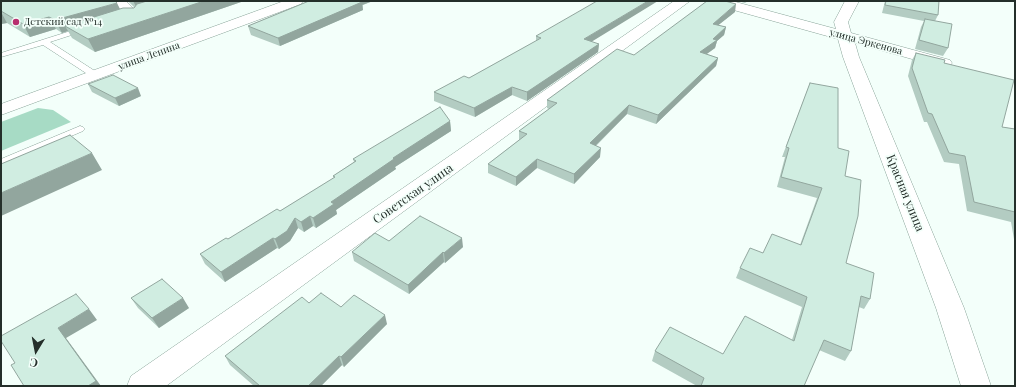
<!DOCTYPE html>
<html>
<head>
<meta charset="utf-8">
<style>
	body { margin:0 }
	#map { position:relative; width:1016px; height:387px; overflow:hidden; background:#f3fffa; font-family:"Playfair Display",serif }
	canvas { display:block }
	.frame { position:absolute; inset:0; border:2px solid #242f2a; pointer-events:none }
	.north { position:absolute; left:16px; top:331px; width:40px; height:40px; -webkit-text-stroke:3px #f3fffa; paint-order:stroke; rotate:190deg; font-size:11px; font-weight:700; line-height:16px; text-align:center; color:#242f2a }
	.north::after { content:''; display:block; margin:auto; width:14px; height:18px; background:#242f2a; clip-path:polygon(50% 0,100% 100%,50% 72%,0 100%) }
</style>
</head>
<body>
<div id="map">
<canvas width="1016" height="387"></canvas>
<div class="frame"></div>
<div class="north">С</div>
</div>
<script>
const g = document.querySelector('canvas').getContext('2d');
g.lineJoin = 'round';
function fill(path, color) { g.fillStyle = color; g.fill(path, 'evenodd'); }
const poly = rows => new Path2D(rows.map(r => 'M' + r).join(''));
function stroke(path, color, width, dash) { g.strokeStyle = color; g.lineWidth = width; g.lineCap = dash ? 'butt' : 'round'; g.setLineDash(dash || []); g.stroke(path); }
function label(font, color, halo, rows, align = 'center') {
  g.font = font + ' "Playfair Display",serif'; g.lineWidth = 3.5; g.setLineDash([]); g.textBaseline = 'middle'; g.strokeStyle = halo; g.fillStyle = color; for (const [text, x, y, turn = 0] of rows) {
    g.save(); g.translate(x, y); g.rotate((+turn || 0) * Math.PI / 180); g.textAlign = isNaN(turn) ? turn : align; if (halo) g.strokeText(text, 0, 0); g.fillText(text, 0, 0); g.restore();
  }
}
fill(poly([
	[38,108,53,110,71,122,1,151,1,122]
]), '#a7dbc5');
const service = poly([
	[80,28,86,28,87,30,50,42,98,73,99,75,98,77,92,77,43,45,1,57,1,53,80,28],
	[80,126,83,127,85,129,83,131,1,166,1,159,80,126]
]);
const minor = poly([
	[111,1,126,1,141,16,139,19,134,20,129,19,111,1],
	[674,1,690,1,166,386,127,386,131,376,674,1]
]);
const tertiary = poly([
	[284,1,303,1,301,4,1,115,1,104,284,1],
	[710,1,732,1,836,29,834,22,845,1,859,1,848,22,851,33,950,60,952,63,950,66,944,68,855,43,859,57,964,308,991,386,961,386,936,308,843,57,838,39,712,4,710,1]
]);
stroke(service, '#89a499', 1);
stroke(minor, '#89a499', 1);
stroke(tertiary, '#89a499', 1);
fill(service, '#fff');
fill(minor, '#fff');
fill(tertiary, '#fff');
fill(poly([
	[1,1,120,9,134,8,135,8,128,1,244,1,95,52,72,38,68,31,62,33,56,29,30,37,7,23,1,24],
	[309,1,373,1,363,5,363,10,280,46,251,35,248,26],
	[738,1,748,1,745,3],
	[885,1,939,1,938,15,935,21,948,48,943,56,915,49,921,27,924,21,882,13],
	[735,12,718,25,726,27,724,35,717,41,715,48,707,54,718,58,716,66,656,124,627,114,596,146,600,157,574,184,537,168,516,186,488,173,488,164,519,140,519,131,549,109,547,108,547,100,634,55],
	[536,36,591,42,599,44,598,52,527,101,512,95,475,117,434,101,434,92,469,78,536,41],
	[916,53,944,63,1002,127,1015,129,1015,245,1011,222,967,211,959,164,944,162,927,122,924,122,908,76,912,60],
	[810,83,838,148,845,176,846,263,870,299,864,309,859,307,851,351,845,361,819,350,804,386,697,386,652,361,655,351,723,354,792,340,802,307,736,278,740,268,763,253,800,245,817,198,777,187,785,157,782,157],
	[88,84,141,96,119,106,92,92],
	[450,121,451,131,395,167,396,169,336,210,337,214,316,228,313,226,304,232,298,228,290,241,279,249,277,248,225,282,205,264,200,254,280,211,334,178,333,176,354,162,353,159],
	[389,241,463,247,445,263,444,262,409,294,354,261,352,252],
	[131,298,189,308,159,328,138,308],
	[309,303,341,307,387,324,344,367,342,365,321,386,254,386,230,365,225,356]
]), '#b3ccc2');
fill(poly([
	[133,1,170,1,138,10],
	[204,1,244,1,95,52,88,39],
	[356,1,373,1,362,5,363,10,280,46,278,38],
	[648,1,658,1,583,47,584,39],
	[117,3,123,15,65,26,68,31,62,33,55,20],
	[736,4,735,12,711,31,713,24],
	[1,12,7,23,1,24],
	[49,17,56,29,30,37,23,24],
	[726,27,724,35,717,41,715,48,698,60,700,52,713,39],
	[599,44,598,52,527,101,527,92],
	[718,58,716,66,656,124,658,115],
	[512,87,512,95,475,117,474,108],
	[138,88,141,96,119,106,115,98],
	[629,105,627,114,589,152,590,143],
	[450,121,451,131,395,167,396,169,336,210,337,214,316,228,313,218,331,202,393,158],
	[601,148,600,157,574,184,574,174],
	[92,153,102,170,1,216,1,193],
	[537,159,537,168,516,186,516,177],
	[310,216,313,226,304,232,301,222],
	[295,218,298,228,290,241,279,249,275,239],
	[273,238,277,248,225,282,221,272],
	[462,238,463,247,445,263,444,253],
	[443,252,444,262,409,294,408,285],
	[183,298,189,308,159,328,152,318],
	[89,309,97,320,66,338,101,386,88,386,58,328],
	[385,315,387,324,344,367,341,357],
	[339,356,342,365,321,386,308,386]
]), '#92a69e');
const building = poly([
	[1,1,115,1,117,3,55,20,49,17,23,24,1,11,1,1],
	[147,1,204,1,88,39,65,26,123,8,134,8,137,4,147,1],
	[309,1,359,1,362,2,278,38,248,26,309,1],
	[597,1,648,1,584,39,599,44,527,92,512,87,474,108,434,92,464,76,469,78,541,38,536,36,597,1],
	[707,1,725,1,736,4,713,24,726,27,713,39,717,40,700,52,718,58,658,115,629,105,590,143,601,148,574,174,537,159,516,177,488,164,527,134,519,131,557,103,547,100,617,49,634,55,707,1],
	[886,1,939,1,938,15,885,5,886,1],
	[925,19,952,24,948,48,919,40,925,19],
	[916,53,945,60,944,63,1014,80,1002,127,1015,129,1015,212,974,202,965,156,949,153,932,114,928,113,912,68,916,53],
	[113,75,138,88,115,98,88,84,113,75],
	[810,83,838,88,838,148,849,151,845,176,861,180,858,216,846,263,874,273,870,299,861,296,851,351,824,340,804,386,701,386,704,378,655,351,670,327,723,354,745,316,794,341,807,297,740,268,750,248,763,253,772,234,801,245,822,188,781,177,789,148,786,147,810,83],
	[440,107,450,121,393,158,394,159,331,202,334,204,313,218,310,216,301,222,295,218,287,231,275,239,273,238,221,272,200,254,226,238,228,239,277,209,280,211,335,177,333,176,356,161,353,159,440,107],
	[70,135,92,153,1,193,1,164,70,135],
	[420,216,462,238,444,253,443,252,408,285,352,252,375,233,389,241,420,216],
	[162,279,183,298,152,318,131,298,162,279],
	[321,293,341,307,354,295,385,315,341,357,339,356,308,386,260,386,225,356,302,297,309,303,321,293],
	[76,294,89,309,58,328,96,381,88,386,24,386,11,365,15,363,1,341,1,336,76,294]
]);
fill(building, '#d0ede1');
stroke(building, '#92a69e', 1);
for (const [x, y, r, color] of [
	[16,22,4,"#b82f6f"]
]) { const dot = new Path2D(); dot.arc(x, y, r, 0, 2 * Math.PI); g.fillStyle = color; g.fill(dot); stroke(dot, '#f3fffa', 1.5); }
label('10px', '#242f2a', '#f3fffa', [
	["Детский сад №14",24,22]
], 'left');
label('10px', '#242f2a', '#f3fffa', [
	["улица Эркенова",866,42,15],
	["улица Ленина",149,56,-20]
]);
label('12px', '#242f2a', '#f3fffa', [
	["Красная улица",905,193,68],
	["Советская улица",413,194,-35]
]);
</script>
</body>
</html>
